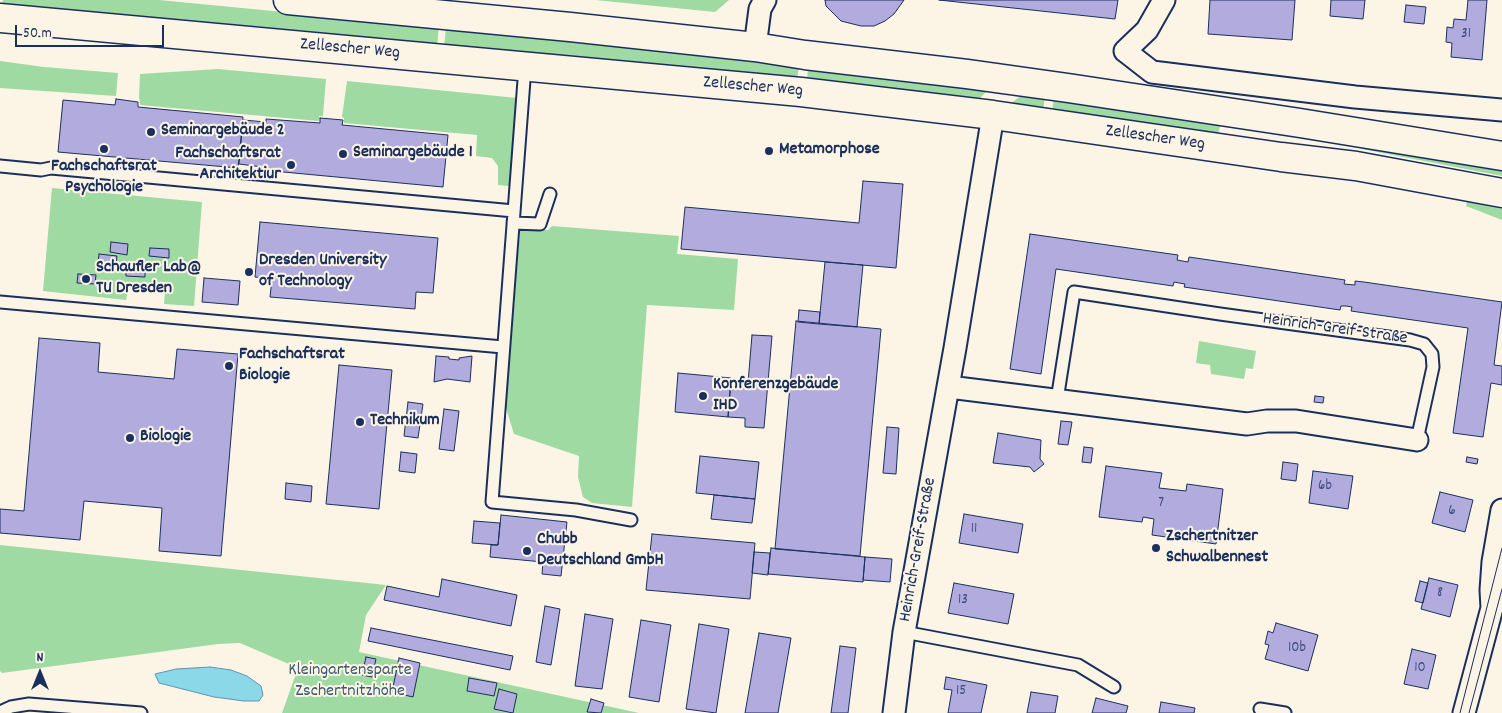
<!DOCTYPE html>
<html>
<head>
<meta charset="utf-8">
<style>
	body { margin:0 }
	#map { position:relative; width:1502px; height:713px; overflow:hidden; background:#fcf5e5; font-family:Dekko,sans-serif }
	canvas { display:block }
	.north { position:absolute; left:15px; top:648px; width:50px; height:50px; -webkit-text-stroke:4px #fcf5e5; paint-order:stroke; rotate:0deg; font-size:14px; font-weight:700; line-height:20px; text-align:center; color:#1b2f5e }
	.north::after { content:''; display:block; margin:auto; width:18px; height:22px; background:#1b2f5e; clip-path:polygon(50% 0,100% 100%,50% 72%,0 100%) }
	.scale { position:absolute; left:15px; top:25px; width:149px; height:22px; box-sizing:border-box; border:2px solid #1b2f5e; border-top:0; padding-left:6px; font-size:15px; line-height:18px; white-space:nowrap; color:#1b2f5e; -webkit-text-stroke:4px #fcf5e5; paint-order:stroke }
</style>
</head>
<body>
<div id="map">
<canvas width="1502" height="713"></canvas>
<div class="north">N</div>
<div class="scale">50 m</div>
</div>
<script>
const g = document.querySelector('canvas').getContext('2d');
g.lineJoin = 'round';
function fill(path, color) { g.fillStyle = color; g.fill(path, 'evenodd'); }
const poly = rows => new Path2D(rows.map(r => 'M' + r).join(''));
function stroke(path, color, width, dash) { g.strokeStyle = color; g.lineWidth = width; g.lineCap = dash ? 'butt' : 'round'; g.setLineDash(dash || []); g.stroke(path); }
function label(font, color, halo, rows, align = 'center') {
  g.font = font + ' Dekko,sans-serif'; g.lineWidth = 4; g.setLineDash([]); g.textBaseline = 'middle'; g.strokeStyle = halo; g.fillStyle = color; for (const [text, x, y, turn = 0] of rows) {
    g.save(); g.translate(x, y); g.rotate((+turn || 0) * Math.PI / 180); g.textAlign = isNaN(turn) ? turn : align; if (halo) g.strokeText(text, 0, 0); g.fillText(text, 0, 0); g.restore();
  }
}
fill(poly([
	[3,0,159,0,439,27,437,46,2,6],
	[595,0,729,0,715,12],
	[446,27,799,66,797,80,444,47],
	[0,61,44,67,118,73,116,96,0,88],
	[808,67,990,88,978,100,807,81],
	[218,69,326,79,323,116,319,116,319,121,140,105,140,100,139,99,140,74],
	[347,81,517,98,509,186,498,185,498,166,492,158,476,156,477,135,344,123,344,118,342,117],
	[1023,94,1045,97,1043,110,1009,105],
	[1054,98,1221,121,1218,135,1052,111],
	[1362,144,1502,167,1502,176,1362,149],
	[52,188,202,202,194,306,164,304,165,291,129,288,126,300,43,291],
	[1467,202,1502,209,1502,220,1466,206],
	[552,226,679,236,677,254,738,259,734,310,647,305,632,507,592,503,583,497,578,477,579,456,514,434,506,408,520,230,548,230],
	[1199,341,1256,351,1253,369,1246,368,1244,379,1211,374,1210,365,1196,363],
	[0,545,386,585,366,615,359,652,639,713,282,713,298,668,240,643,218,644,2,673,0,671]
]), '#9edaa1');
const water = poly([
	[210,667,231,670,247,676,261,686,263,695,259,701,244,701,214,697,159,683,155,674,176,669,210,667]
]);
fill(water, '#8ad8e8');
stroke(water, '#5e94b1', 1);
const building = poly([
	[825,0,904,0,894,14,885,21,874,26,861,26,841,21,826,6,825,0],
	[939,0,1118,0,1115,19,939,0],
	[1210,0,1295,0,1292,40,1208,34,1210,0],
	[1331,0,1365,0,1363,19,1330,16,1331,0],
	[1468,0,1487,0,1482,60,1451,57,1452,43,1446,42,1447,27,1453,28,1454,19,1466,20,1468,0],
	[1406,5,1426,7,1424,24,1404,22,1406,5],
	[116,99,138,102,138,107,243,117,238,168,58,152,63,100,115,105,116,99],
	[320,118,343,120,342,125,448,135,443,187,262,170,262,167,239,164,243,120,266,122,266,119,320,123,320,118],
	[863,181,903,184,896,268,681,249,685,207,859,223,863,181],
	[260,222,438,238,433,293,416,292,415,309,270,297,272,279,255,277,260,222],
	[1030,234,1178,255,1177,260,1188,262,1189,257,1345,280,1344,284,1355,285,1355,281,1364,282,1502,302,1494,365,1502,366,1502,385,1491,383,1483,437,1453,433,1468,328,1351,311,1352,307,1346,306,1341,306,1340,310,1184,287,1185,284,1179,283,1174,282,1173,286,1056,269,1041,374,1010,369,1030,234],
	[111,242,128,244,127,255,110,252,111,242],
	[150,248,169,249,169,258,149,256,150,248],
	[99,254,117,256,116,265,98,263,99,254],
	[825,262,863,265,857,327,819,324,825,262],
	[126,267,145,268,145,277,126,276,126,267],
	[78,274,96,275,95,284,77,283,78,274],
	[204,278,240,281,238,305,202,302,204,278],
	[799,310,820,312,819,324,798,322,799,310],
	[796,321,881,329,860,556,775,549,796,321],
	[752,335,772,336,764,428,745,427,745,418,728,417,731,381,748,383,752,335],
	[39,338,100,343,98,372,174,379,177,349,238,354,221,556,159,551,162,508,84,501,80,540,0,533,0,509,24,511,39,338],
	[436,356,449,357,449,359,459,360,459,358,472,356,470,382,447,379,434,382,436,356],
	[339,365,392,370,379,509,326,504,339,365],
	[678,373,731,378,728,417,675,412,678,373],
	[1315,396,1324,397,1323,403,1314,402,1315,396],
	[408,402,423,404,418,438,404,436,408,402],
	[444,409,459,411,454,451,439,449,444,409],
	[1061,421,1072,422,1068,445,1058,444,1061,421],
	[887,427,899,428,896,474,883,473,887,427],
	[998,433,1041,440,1040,459,1044,464,1034,472,1030,467,993,463,998,433],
	[1084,447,1093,448,1091,463,1082,462,1084,447],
	[401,452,417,454,415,473,399,471,401,452],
	[700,456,759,462,755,499,696,493,700,456],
	[1467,457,1478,459,1477,464,1466,462,1467,457],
	[1283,462,1298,464,1296,481,1281,479,1283,462],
	[1106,466,1162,473,1159,488,1186,491,1187,484,1223,489,1216,544,1152,535,1154,519,1143,517,1142,522,1099,517,1106,466],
	[1313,471,1353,476,1348,509,1309,503,1313,471],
	[286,483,312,486,311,502,285,499,286,483],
	[1440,492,1473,500,1465,532,1432,523,1440,492],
	[714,495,755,499,752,523,711,519,714,495],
	[964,514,1023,524,1018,553,959,543,964,514],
	[501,515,567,522,561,576,542,574,543,562,490,557,491,545,498,545,501,515],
	[474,521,500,523,498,545,472,543,474,521],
	[652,534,755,543,750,599,646,590,652,534],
	[771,548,865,557,863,582,768,574,771,548],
	[754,552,770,553,768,575,752,573,754,552],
	[865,557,892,559,890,582,863,580,865,557],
	[1429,578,1458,585,1450,617,1421,609,1429,578],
	[442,579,517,595,511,626,384,600,387,586,439,597,442,579],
	[1420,581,1428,583,1423,603,1415,601,1420,581],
	[954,583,1014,594,1008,624,948,613,954,583],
	[545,606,560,609,551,665,536,662,545,606],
	[585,614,613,619,602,689,575,686,585,614],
	[641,620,671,625,659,702,629,697,641,620],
	[1276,623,1318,635,1308,671,1265,659,1269,645,1265,644,1268,631,1273,633,1276,623],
	[699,624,729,629,716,713,686,709,699,624],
	[371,628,513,656,510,670,368,641,371,628],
	[759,633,791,638,778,713,745,713,759,633],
	[840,646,856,648,848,713,831,713,840,646],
	[1412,649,1436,655,1428,689,1404,684,1412,649],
	[366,657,376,659,372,677,362,675,366,657],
	[399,658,420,663,413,697,392,692,399,658],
	[946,677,987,685,981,713,948,713,952,690,944,689,946,677],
	[469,678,497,683,494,696,467,691,469,678],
	[499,689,517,694,513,713,494,709,499,689],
	[1031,692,1058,696,1055,713,1027,713,1031,692],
	[1096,698,1128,706,1126,713,1092,713,1096,698],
	[591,699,604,703,601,713,587,712,591,699],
	[1161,702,1195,708,1194,713,1159,713,1161,702]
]);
fill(building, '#b1acdd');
stroke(building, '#1b2f5e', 1);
const lane = poly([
	[525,67,492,502,576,510,631,520],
	[0,166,41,170,51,168,514,211],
	[513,223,540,224,550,194],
	[0,302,503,347],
	[1057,400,1074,292,1220,314,1410,340,1424,344,1432,354,1433,367,1417,440],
	[904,632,1078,665,1114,687],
	[1260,709,1285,713],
	[0,712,11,707,29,704,141,713]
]);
const street = poly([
	[1164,0,1147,30,1125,51,1152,72,1355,97,1502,110],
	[755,47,760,9,765,0],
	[949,387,1247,424,1267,421,1296,421,1417,440],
	[1492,608,1491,590,1493,562,1502,510],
	[894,713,904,632,955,348,993,115],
	[1464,713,1492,608,1502,592]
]);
const secondary = poly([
	[288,0,570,27,755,47,805,55,967,74,1068,88,1300,123,1502,156],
	[0,18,801,92,993,115,1281,157,1356,166,1502,193]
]);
stroke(lane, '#1b2f5e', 15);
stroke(street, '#1b2f5e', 25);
stroke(secondary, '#1b2f5e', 31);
stroke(lane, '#fcf5e5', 11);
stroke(street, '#fcf5e5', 21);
stroke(secondary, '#fcf5e5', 28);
stroke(poly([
	[1460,713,1502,548],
	[1469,713,1502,589]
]), '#1b2f5e', 1);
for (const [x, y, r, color] of [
	[151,132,5,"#1b2f5e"],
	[104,149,5,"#1b2f5e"],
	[769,151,5,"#1b2f5e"],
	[343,154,5,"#1b2f5e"],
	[291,165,5,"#1b2f5e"],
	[249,272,5,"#1b2f5e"],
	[86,279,5,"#1b2f5e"],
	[229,366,5,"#1b2f5e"],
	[703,396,5,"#1b2f5e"],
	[360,422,5,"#1b2f5e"],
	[130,438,5,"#1b2f5e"],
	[1156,548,5,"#1b2f5e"],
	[527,551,5,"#1b2f5e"]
]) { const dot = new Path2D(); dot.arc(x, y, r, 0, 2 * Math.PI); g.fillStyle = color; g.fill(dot); stroke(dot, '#fcf5e5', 2); }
label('15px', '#404e7e', null, [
	["31",1466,35],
	["6b",1325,487],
	["7",1161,504],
	["6",1452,512],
	["11",974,530],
	["8",1440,594],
	["13",963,601],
	["10b",1297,649],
	["10",1420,669],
	["15",961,692]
]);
label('18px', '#1b2f5e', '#fcf5e5', [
	["Zellescher Weg",350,50,5],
	["Zellescher Weg",753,88,5],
	["Zellescher Weg",1155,139,8],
	["Heinrich-Greif-Straße",1335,330,8],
	["Heinrich-Greif-Straße",919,550,-80]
]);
label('bold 18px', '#1b2f5e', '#fcf5e5', [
	["Seminargebäude 2",161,132],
	["Metamorphose",779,151],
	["Seminargebäude 1",353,154],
	["Fachschaftsrat",281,155,"right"],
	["Architektiur",281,176,"right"],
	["Fachschaftsrat",104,168,"center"],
	["Psychologie",104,189,"center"],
	["Dresden University",259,262],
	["of Technology",259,283],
	["Schaufler Lab@",96,269],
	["TU Dresden",96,290],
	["Fachschaftsrat",239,356],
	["Biologie",239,377],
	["Konferenzgebäude",713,386],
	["IHD",713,407],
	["Technikum",370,422],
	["Biologie",140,438],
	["Zschertnitzer",1166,538],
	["Schwalbennest",1166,559],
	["Chubb",537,541],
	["Deutschland GmbH",537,562]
], 'left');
label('18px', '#3c5a6f', '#fcf5e5', [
	["Kleingartensparte",350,672],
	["Zschertnitzhöhe",350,693]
]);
</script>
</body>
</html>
